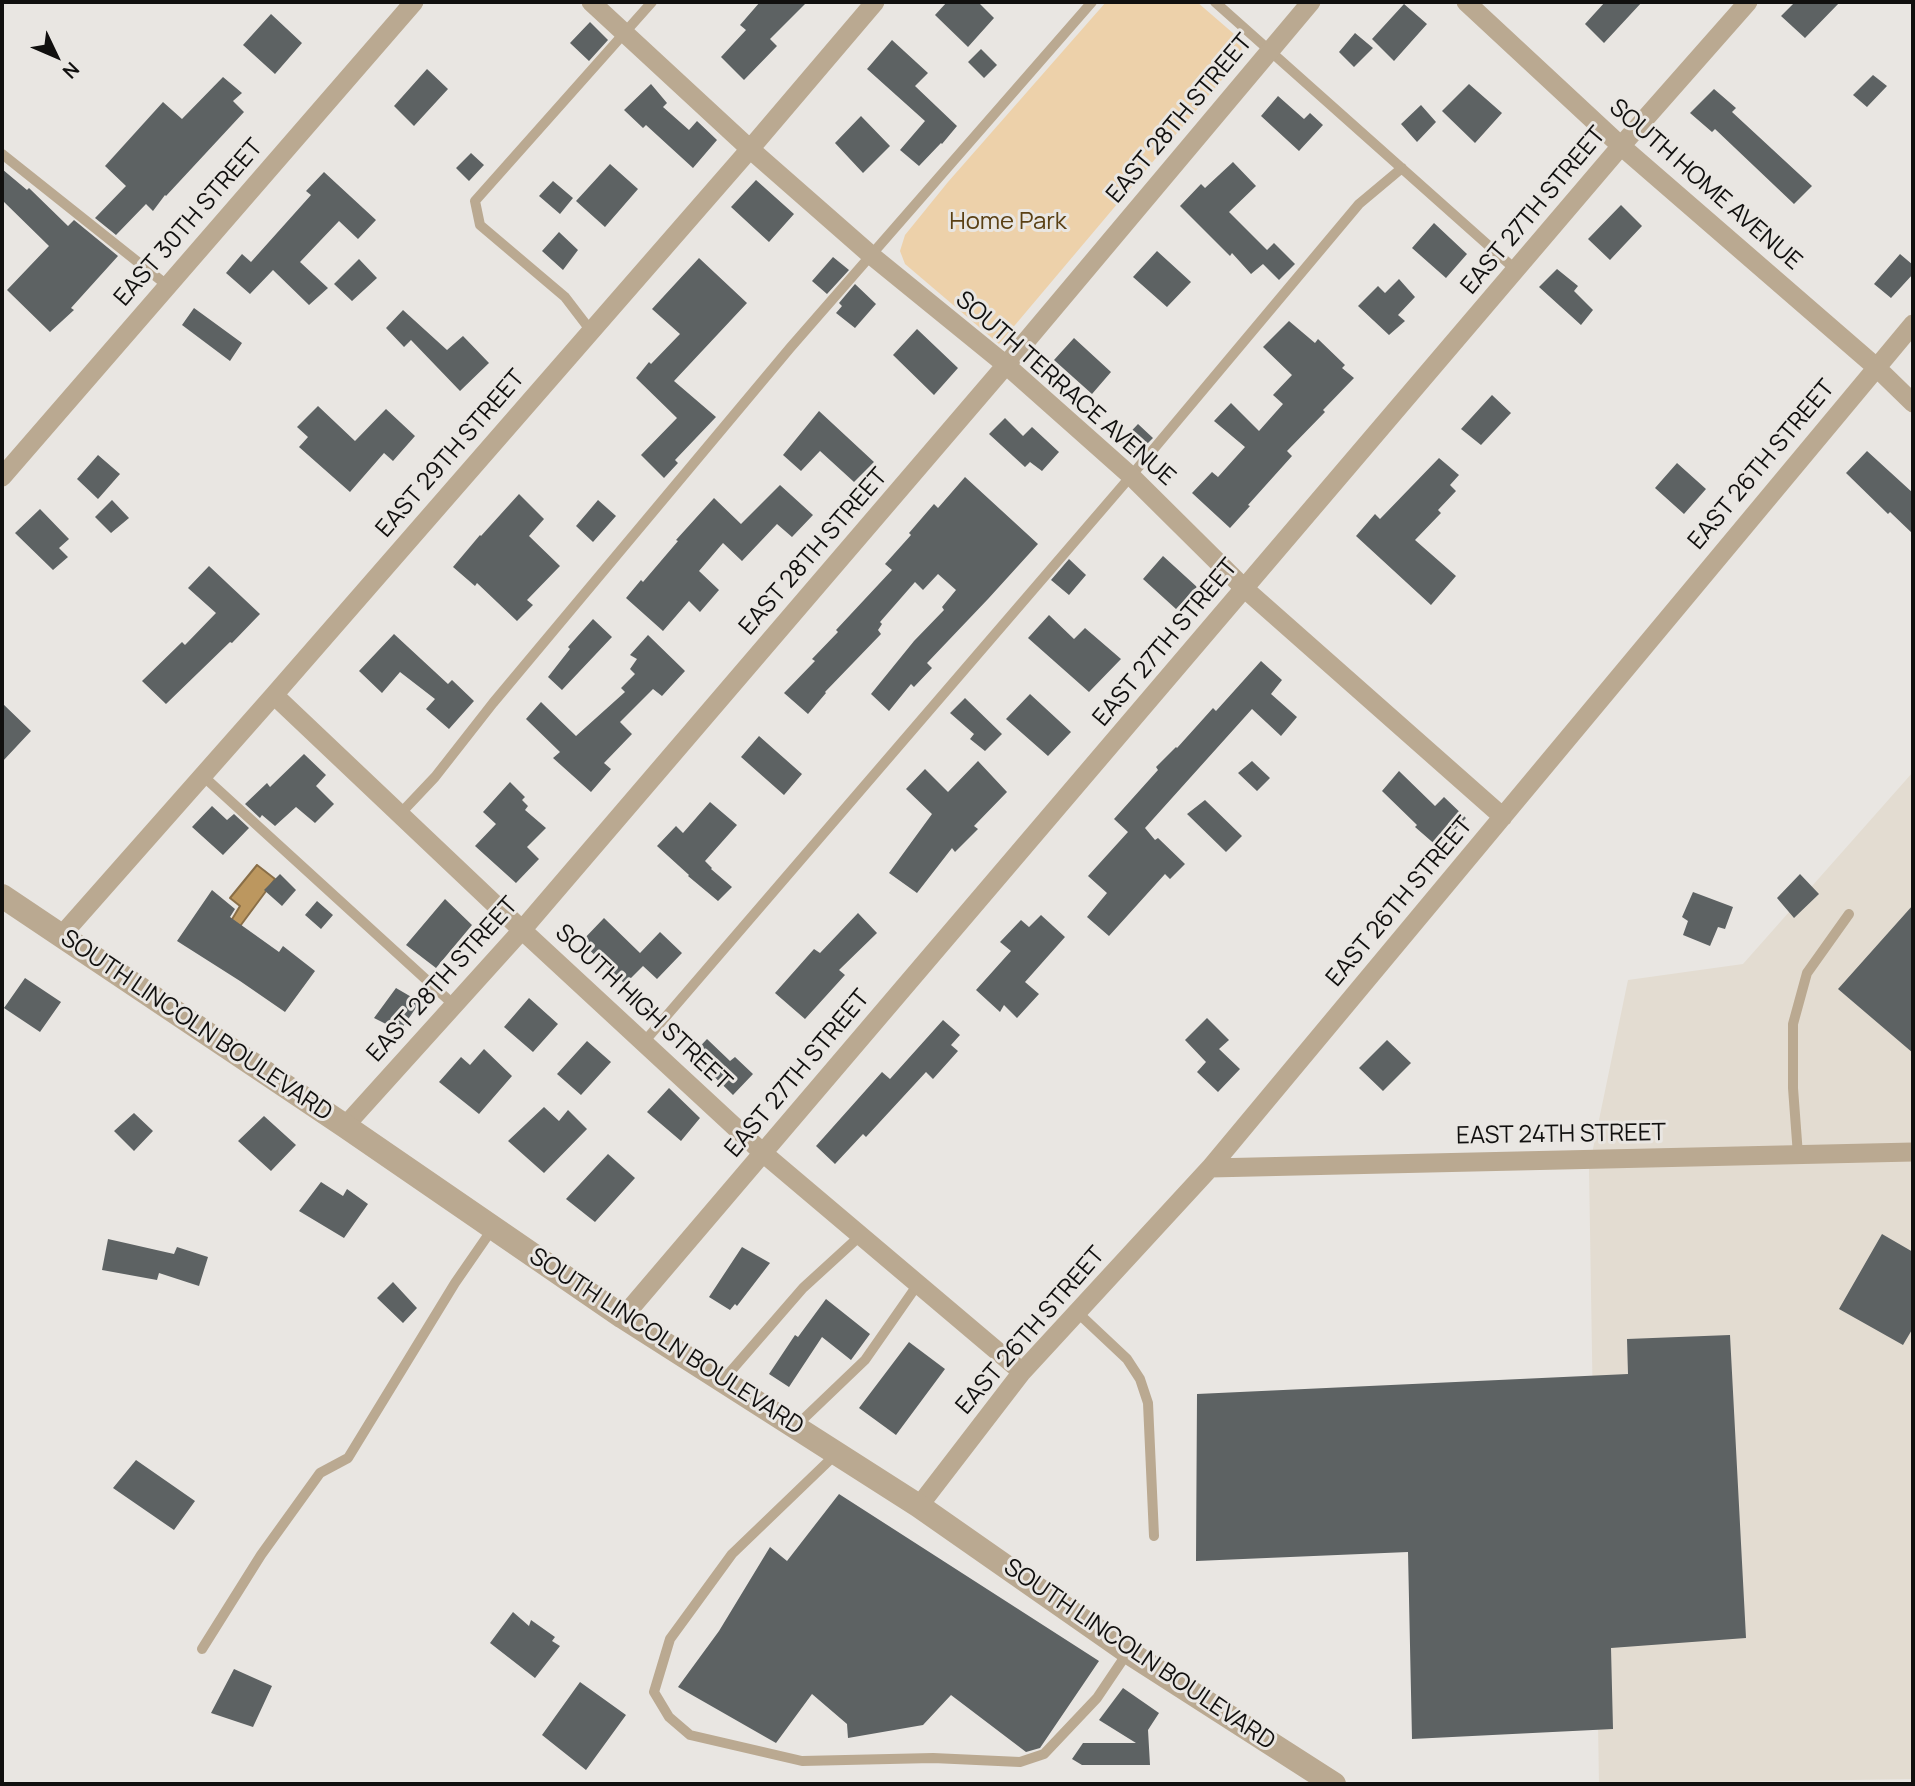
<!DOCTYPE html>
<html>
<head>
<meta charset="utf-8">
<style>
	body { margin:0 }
	#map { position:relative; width:1915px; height:1786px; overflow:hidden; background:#e9e6e2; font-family:Manrope,sans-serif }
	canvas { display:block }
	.frame { position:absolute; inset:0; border:4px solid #11100f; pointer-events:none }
	.north { position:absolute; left:21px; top:21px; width:70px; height:70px; -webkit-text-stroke:5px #e9e6e2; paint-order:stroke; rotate:134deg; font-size:19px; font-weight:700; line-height:28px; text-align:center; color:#11100f }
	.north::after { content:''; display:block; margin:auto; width:24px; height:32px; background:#11100f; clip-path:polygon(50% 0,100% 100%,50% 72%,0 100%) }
</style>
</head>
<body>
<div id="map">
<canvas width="1915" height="1786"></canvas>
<div class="frame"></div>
<div class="north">N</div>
</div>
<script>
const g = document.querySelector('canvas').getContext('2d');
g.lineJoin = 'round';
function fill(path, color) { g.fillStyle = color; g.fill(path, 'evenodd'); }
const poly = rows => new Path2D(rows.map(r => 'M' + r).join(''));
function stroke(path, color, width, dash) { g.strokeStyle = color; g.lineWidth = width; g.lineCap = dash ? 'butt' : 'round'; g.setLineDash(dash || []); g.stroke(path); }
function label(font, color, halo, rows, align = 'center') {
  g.font = font + ' Manrope,sans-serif'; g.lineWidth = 6; g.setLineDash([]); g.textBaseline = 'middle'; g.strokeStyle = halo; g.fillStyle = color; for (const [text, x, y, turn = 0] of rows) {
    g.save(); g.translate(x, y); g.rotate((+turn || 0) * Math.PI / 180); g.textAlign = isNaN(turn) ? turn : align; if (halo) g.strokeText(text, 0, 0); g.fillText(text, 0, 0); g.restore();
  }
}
fill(poly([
	[1913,772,1913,1779,1599,1784,1589,1168,1628,980,1743,964]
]), '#e3dcd1');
fill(poly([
	[1106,2,1197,2,1241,40,1242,56,999,344,905,264,900,251,905,235,948,182]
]), '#edd1aa');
const water = poly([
	[257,865,275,879,232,937,225,931,240,906,230,898,257,865]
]);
fill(water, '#bc975f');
stroke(water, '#896e47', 2);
fill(poly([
	[760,2,807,2,770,39,777,46,744,80,721,57,746,30,740,25],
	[947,2,978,2,994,18,968,47,935,15],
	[1605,2,1642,2,1604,43,1585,24],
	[1795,2,1840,2,1805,38,1781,16],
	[1404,4,1427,24,1394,61,1372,39],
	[271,14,302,43,275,74,243,45],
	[590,22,608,40,589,61,570,43],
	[1355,33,1373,48,1354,67,1339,52],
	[892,40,928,73,915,86,957,126,942,144,941,143,919,166,900,150,925,121,867,69],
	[981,49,997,65,984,78,968,62],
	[427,69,448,89,414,126,394,106],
	[1873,75,1887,86,1867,107,1853,95],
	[223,77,242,93,233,101,244,112,166,196,165,195,153,211,146,204,116,235,95,218,126,186,105,166,163,102,182,119],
	[651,84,667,103,663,107,689,130,697,121,717,140,693,168,646,125,643,128,624,110],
	[1469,84,1502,113,1475,143,1442,111],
	[1714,89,1736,108,1732,112,1812,186,1794,204,1715,129,1712,132,1690,113],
	[1278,96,1304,119,1310,113,1323,125,1299,151,1261,116],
	[1421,105,1436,122,1417,142,1401,124],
	[861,116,890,146,863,173,835,143],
	[471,153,484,165,469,181,456,168],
	[1233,162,1256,186,1229,212,1267,250,1274,243,1295,264,1279,280,1263,264,1251,274,1232,253,1230,256,1180,206,1201,184,1205,188],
	[610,164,638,189,605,227,576,201],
	[2,169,27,190,29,188,68,226,74,220,118,256,71,308,74,310,50,332,7,290,49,246,2,200],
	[324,172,376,220,358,239,339,221,300,262,328,288,309,305,273,270,250,294,226,273,242,254,251,262,311,195,306,191],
	[756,180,794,214,769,242,731,207],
	[553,181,573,198,560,214,539,196],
	[1621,205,1642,226,1610,260,1588,239],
	[1434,223,1467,254,1446,278,1412,248],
	[559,232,578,250,563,270,542,251],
	[1157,251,1191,282,1167,307,1133,277],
	[1900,254,1913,265,1913,274,1891,298,1874,284],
	[833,257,849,270,827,294,812,281],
	[699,258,747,303,674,381,716,417,675,460,678,463,664,478,641,455,677,418,636,378,649,362,651,364,680,334,652,309],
	[359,259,377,278,352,301,334,284],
	[1557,269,1578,286,1574,291,1593,310,1581,325,1539,287],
	[1399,279,1415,297,1398,315,1405,321,1389,335,1358,306,1378,286,1385,293],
	[855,284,876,304,855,328,836,313,842,306,839,303],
	[194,308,242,343,230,361,182,325],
	[403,310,447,350,463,336,489,363,460,391,411,340,404,347,386,328],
	[1289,321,1315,343,1318,339,1345,365,1342,368,1354,378,1323,410,1325,412,1287,451,1292,456,1248,505,1250,506,1230,528,1192,493,1212,472,1218,477,1245,447,1214,421,1231,403,1259,431,1283,404,1273,395,1292,375,1263,347],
	[917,329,958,368,934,395,893,355],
	[1074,338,1111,372,1092,394,1054,360],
	[1492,395,1511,413,1481,445,1461,429],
	[318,406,355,441,386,409,415,436,393,461,384,453,350,492,299,447,308,437,297,427],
	[819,411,874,462,854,482,820,451,801,471,783,455],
	[1005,418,1023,436,1032,427,1059,452,1042,471,1030,462,1025,467,989,434],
	[1138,424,1153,438,1137,454,1121,442],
	[1867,451,1913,493,1913,534,1890,512,1888,514,1846,473],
	[98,455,120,474,98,499,77,479],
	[1439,458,1459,475,1450,485,1456,491,1438,510,1441,513,1415,540,1456,576,1431,605,1356,536,1375,514,1380,519],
	[1677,463,1706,489,1684,514,1655,488],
	[965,477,1038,544,988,599,927,663,932,668,914,687,911,684,889,711,871,694,914,641,944,610,942,607,956,590,938,574,923,590,915,582,880,622,882,624,878,630,881,634,825,692,826,693,808,714,784,693,815,661,812,659,838,632,836,630,892,570,885,564,911,535,909,533,934,504,938,508],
	[780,485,813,515,792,537,777,524,742,561,723,543,699,571,719,590,700,612,689,601,663,631,626,598,641,580,643,582,678,541,676,540,714,498,741,524],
	[519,494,544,519,529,536,560,566,527,600,533,605,517,621,477,583,475,586,453,567,480,535,481,536],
	[112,500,129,518,111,533,95,517],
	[598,500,616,516,593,542,576,526],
	[40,509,69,539,59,548,68,557,53,570,15,533],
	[1163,556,1197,587,1176,609,1143,579],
	[1069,559,1086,575,1069,595,1051,580],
	[209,566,260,614,232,643,230,642,166,704,142,681,182,642,185,645,216,613,188,588],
	[1049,615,1074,639,1085,628,1121,659,1089,692,1028,638],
	[593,619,612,637,562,690,548,677,570,649,568,647],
	[394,634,448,684,452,680,474,701,449,729,426,709,435,699,400,672,382,693,359,671],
	[648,635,685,671,662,696,653,689,620,722,632,734,604,763,611,769,591,792,553,758,560,752,526,719,541,702,576,736,625,692,621,688,635,674,630,669,637,659,630,655],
	[1261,661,1282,680,1271,694,1297,717,1281,736,1252,709,1145,828,1155,840,1158,838,1185,864,1170,879,1165,874,1109,936,1087,917,1107,893,1088,876,1128,832,1114,819,1158,770,1156,767,1176,747,1177,748,1213,708,1216,711],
	[1030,694,1071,732,1048,756,1006,719],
	[965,698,1002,734,985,751,970,739,974,734,950,713],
	[2,703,31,731,2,762],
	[759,736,802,774,784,795,741,757],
	[304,754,326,775,316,786,334,804,315,823,296,807,275,826,262,815,260,818,245,804,267,783,270,787],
	[978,761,1007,792,974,826,978,829,955,852,952,848,917,893,889,873,932,814,906,789,925,769,948,792],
	[1252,761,1270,778,1257,791,1238,773],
	[1399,771,1435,806,1444,797,1466,818,1438,847,1415,827,1417,825,1382,791],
	[510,782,525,797,522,800,528,806,525,810,546,828,527,847,539,859,516,883,475,846,496,824,483,812],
	[1205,800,1242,836,1226,852,1187,814],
	[710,802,737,825,705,861,712,868,711,869,732,887,718,901,688,876,689,875,657,846,676,826,683,833],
	[212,806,227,820,234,814,249,828,223,855,192,827],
	[280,874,296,890,282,906,264,890],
	[1800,874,1819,894,1794,918,1777,898],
	[212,890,235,909,230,917,279,952,283,946,315,971,285,1012,240,981,177,941],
	[1693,892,1733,907,1725,929,1718,927,1710,946,1683,935,1688,921,1682,917],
	[445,899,472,925,436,968,406,945],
	[317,901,333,915,321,929,305,915],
	[1913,905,1913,1053,1838,989],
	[858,913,877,933,839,970,845,975,805,1019,775,993,814,949,820,953],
	[1041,915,1065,937,1025,982,1039,994,1017,1018,1004,1005,1000,1012,976,990,1011,951,1000,942,1021,920,1029,927],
	[604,918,640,953,660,932,682,953,657,979,643,966,625,984,581,942],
	[25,978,61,1002,40,1032,4,1008],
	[396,988,420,1002,400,1031,374,1018],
	[529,998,558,1024,533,1052,504,1027],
	[1207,1018,1229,1040,1219,1049,1240,1069,1218,1092,1197,1072,1206,1062,1185,1040],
	[943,1020,960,1035,951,1045,958,1051,933,1079,926,1072,866,1137,863,1134,835,1164,816,1146,882,1072,890,1079],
	[707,1039,730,1061,735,1057,753,1074,733,1095,692,1055],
	[1387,1040,1411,1063,1383,1091,1359,1068],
	[587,1041,611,1062,581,1095,557,1074],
	[484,1049,512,1076,479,1114,439,1082,461,1057,470,1065],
	[669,1088,700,1118,681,1141,647,1112],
	[544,1107,559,1121,568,1110,587,1129,544,1173,508,1141],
	[134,1113,153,1131,134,1151,114,1131],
	[264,1116,296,1145,271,1171,238,1141],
	[608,1154,635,1178,595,1222,566,1199],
	[321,1182,343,1196,347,1189,368,1204,344,1238,299,1211],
	[1882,1234,1913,1252,1913,1328,1903,1345,1839,1309],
	[108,1239,174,1254,177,1247,208,1257,199,1286,159,1273,157,1280,102,1270],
	[742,1247,770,1263,737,1306,735,1304,730,1310,709,1297],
	[393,1282,417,1308,403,1323,377,1298],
	[826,1299,870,1334,851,1360,822,1337,789,1387,769,1374,795,1335,798,1337],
	[1730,1335,1746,1638,1611,1648,1613,1729,1412,1739,1408,1552,1196,1561,1197,1394,1628,1374,1627,1339],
	[909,1342,945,1369,896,1435,859,1408],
	[136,1460,195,1501,174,1530,113,1488],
	[839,1494,1099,1661,1040,1748,1026,1752,951,1695,923,1725,848,1738,847,1724,812,1694,776,1743,678,1687,719,1631,770,1547,787,1561],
	[513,1612,529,1626,531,1620,555,1637,552,1641,560,1646,535,1678,490,1643],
	[234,1669,272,1686,253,1727,211,1713],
	[580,1682,626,1715,586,1770,542,1735],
	[1123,1688,1159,1713,1148,1730,1150,1765,1082,1765,1072,1759,1083,1743,1136,1743,1099,1720]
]), '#5d6263');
stroke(poly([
	[1215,2,1516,270],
	[2,154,168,286],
	[591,331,565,297,480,225,475,201,652,2],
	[203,776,454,1005],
	[400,814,435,777,493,703,790,348,1092,2],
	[644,1042,1131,476,1359,204,1402,168],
	[1798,1155,1793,1088,1793,1024,1807,973,1849,914],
	[1077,1312,1127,1359,1140,1379,1148,1403,1154,1536],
	[724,1379,803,1288,861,1235],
	[796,1426,865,1360,918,1284],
	[836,1454,732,1554,670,1639,654,1692,669,1717,690,1735,802,1761,933,1758,1020,1762,1044,1754,1097,1698,1128,1652],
	[202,1649,261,1555,320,1473,348,1458,455,1283,493,1228]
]), '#baa991', 10);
stroke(poly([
	[591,2,750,149,872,256,1006,365,1131,476,1245,589,1503,817],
	[1466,2,1621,146,1876,367,1913,403],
	[2,477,414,2],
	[274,695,522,930,763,1153,1022,1372],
	[61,936,274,695,750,149,875,2],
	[345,1126,522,930,1006,365,1311,2],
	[1210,1168,1913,1152],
	[623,1317,1621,146,1748,2],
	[919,1506,1022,1372,1210,1168,1913,324]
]), '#baa991', 19);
stroke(poly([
	[2,896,345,1126,623,1317,919,1506,1128,1652,1334,1784]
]), '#baa991', 24);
label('24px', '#11100f', '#e9e6e2', [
	["EAST 28TH STREET",1180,119,-50],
	["SOUTH HOME AVENUE",1705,185,41],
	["EAST 27TH STREET",1534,211,-50],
	["EAST 30TH STREET",189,223,-49],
	["SOUTH TERRACE AVENUE",1065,389,41],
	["EAST 29TH STREET",451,454,-49],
	["EAST 26TH STREET",1762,465,-50],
	["EAST 28TH STREET",814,552,-49],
	["EAST 27TH STREET",1166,643,-50],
	["EAST 26TH STREET",1400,902,-50],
	["EAST 28TH STREET",443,980,-48],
	["SOUTH HIGH STREET",643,1008,43],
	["SOUTH LINCOLN BOULEVARD",196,1026,34],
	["EAST 27TH STREET",798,1074,-50],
	["EAST 24TH STREET",1561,1135,-1],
	["EAST 26TH STREET",1031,1331,-49],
	["SOUTH LINCOLN BOULEVARD",666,1342,33],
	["SOUTH LINCOLN BOULEVARD",1139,1655,34]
]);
label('24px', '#5a4014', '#e9e6e2', [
	["Home Park",1008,222]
]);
</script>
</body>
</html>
